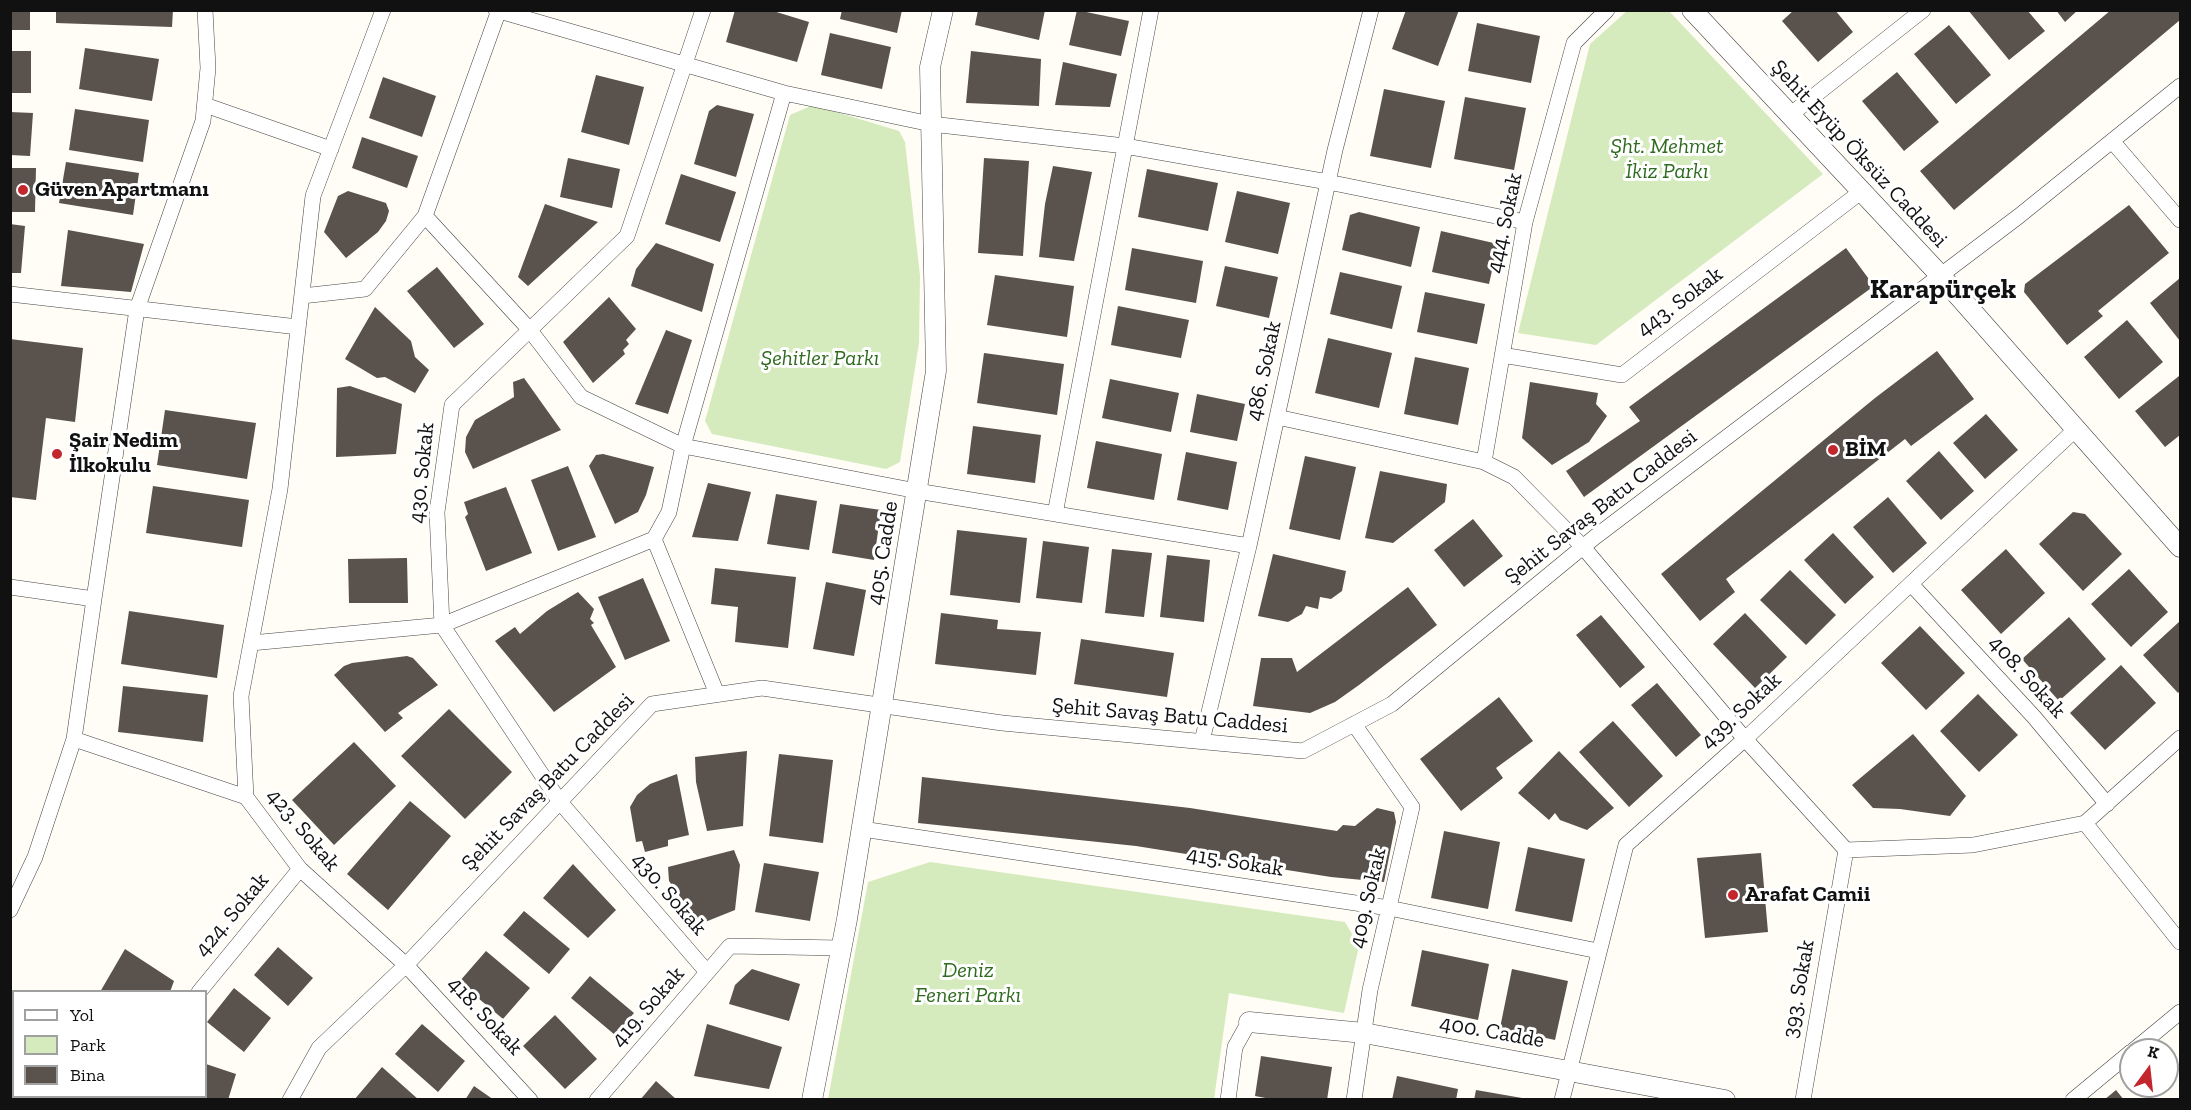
<!DOCTYPE html>
<html>
<head>
<meta charset="utf-8">
<style>
	body { margin:0 }
	#map { position:relative; width:2191px; height:1110px; overflow:hidden; background:#fffdf5; font-family:"Zilla Slab",serif }
	canvas { display:block }
	.frame { position:absolute; inset:0; border:12px solid #111; pointer-events:none }
	.legend { position:absolute; left:12px; top:990px; width:195px; height:108px; box-sizing:border-box; background:#fff; border:2px solid #a0a0a0; margin:0; padding:8px 10px; list-style:none; font-size:18px; color:#111 }
	.legend li { display:flex; align-items:center; gap:12px; height:30px }
	.legend b { width:30px; border:2px solid #a0a0a0 }
	.north { position:absolute; left:2119px; top:1038px; width:60px; height:60px; box-sizing:border-box; background:#fff; border:2px solid #a0a0a0; border-radius:50%; rotate:15deg; font-size:16px; font-weight:700; line-height:24px; text-align:center; color:#111 }
	.north::after { content:''; display:block; margin:auto; width:21px; height:27px; background:#c4262e; clip-path:polygon(50% 0,100% 100%,50% 72%,0 100%) }
</style>
</head>
<body>
<div id="map">
<canvas width="2191" height="1110"></canvas>
<div class="frame"></div>
<ul class="legend">
<li><b style="height:8px;background:#fff"></b>Yol</li>
<li><b style="height:16px;background:#d5ebbd"></b>Park</li>
<li><b style="height:16px;background:#5a524d"></b>Bina</li>
</ul>
<div class="north">K</div>
</div>
<script>
const g = document.querySelector('canvas').getContext('2d');
g.lineJoin = 'round';
function fill(path, color) { g.fillStyle = color; g.fill(path, 'evenodd'); }
const poly = rows => new Path2D(rows.map(r => 'M' + r).join(''));
function stroke(path, color, width, dash) { g.strokeStyle = color; g.lineWidth = width; g.lineCap = dash ? 'butt' : 'round'; g.setLineDash(dash || []); g.stroke(path); }
function label(font, color, halo, rows, align = 'center') {
  g.font = font + ' "Zilla Slab",serif'; g.lineWidth = 6; g.setLineDash([]); g.textBaseline = 'middle'; g.strokeStyle = halo; g.fillStyle = color; for (const [text, x, y, turn = 0] of rows) {
    g.save(); g.translate(x, y); g.rotate((+turn || 0) * Math.PI / 180); g.textAlign = isNaN(turn) ? turn : align; if (halo) g.strokeText(text, 0, 0); g.fillText(text, 0, 0); g.restore();
  }
}
fill(poly([
	[1628,10,1669,11,1823,174,1596,345,1518,333,1590,44],
	[813,105,899,131,905,142,920,276,919,343,900,462,886,469,712,434,705,421,790,115],
	[930,862,1345,922,1359,946,1344,1013,1229,993,1214,1099,828,1099,868,882]
]), '#d5ebbd');
fill(poly([
	[10,10,30,10,30,30,10,30],
	[56,10,173,10,172,27,56,23],
	[735,10,770,10,809,22,797,62,726,42],
	[842,10,902,10,897,33,840,19],
	[978,10,1045,10,1039,40,975,25],
	[1077,10,1129,21,1121,56,1069,45],
	[1406,10,1459,10,1438,66,1392,49],
	[1794,10,1835,10,1853,32,1818,62,1782,21],
	[1968,10,2027,10,2045,31,2009,60],
	[2056,10,2078,10,2065,22],
	[2111,10,2180,10,2180,20,1954,210,1920,171],
	[1477,23,1540,36,1531,83,1468,71],
	[1949,25,1991,75,1956,104,1914,54],
	[830,33,891,47,882,89,821,75],
	[85,48,159,59,152,101,79,89],
	[10,51,31,51,31,93,10,93],
	[971,51,1041,59,1039,106,966,103],
	[1063,62,1117,74,1110,107,1055,105],
	[1897,72,1939,122,1904,151,1862,101],
	[596,75,644,87,629,145,581,132],
	[383,77,436,96,422,137,369,118],
	[1384,89,1445,101,1431,168,1370,156],
	[1465,97,1526,108,1514,170,1454,159],
	[717,105,754,114,736,177,694,164,709,111],
	[75,109,149,120,143,162,69,150],
	[10,112,33,113,30,156,10,155],
	[362,137,418,156,407,188,352,168],
	[568,158,620,169,612,208,560,197],
	[984,158,1029,161,1023,256,978,253],
	[66,162,139,173,133,215,59,203],
	[1053,166,1092,172,1074,261,1039,257,1045,204],
	[10,168,36,168,35,212,10,212],
	[1147,169,1218,183,1208,231,1138,217],
	[681,174,736,192,720,242,665,224],
	[348,191,386,203,389,211,386,221,378,232,346,258,324,232,338,196],
	[1237,191,1290,203,1278,254,1225,242],
	[545,204,598,222,528,286,518,277],
	[2129,205,2169,253,2098,311,2103,316,2067,345,2024,292,2025,284],
	[1359,212,1420,227,1411,267,1342,250,1350,215],
	[10,224,25,226,21,273,10,273],
	[68,230,144,244,131,292,61,286],
	[1441,231,1498,244,1489,284,1432,272],
	[656,243,714,264,702,312,631,286,636,269],
	[1132,248,1203,261,1196,303,1125,290],
	[1846,248,1874,286,1584,497,1566,471,1640,421,1629,407],
	[1225,266,1278,277,1269,318,1216,306],
	[437,267,484,324,454,348,407,291],
	[1340,272,1402,286,1392,329,1330,314],
	[995,275,1074,286,1067,337,987,325],
	[2180,278,2180,341,2150,303],
	[1425,292,1485,304,1477,344,1417,332],
	[609,297,636,329,626,340,629,344,623,350,625,354,593,383,563,342],
	[1118,306,1189,320,1181,358,1111,345],
	[375,307,411,341,415,357,429,370,415,393,385,377,377,378,345,359],
	[2127,320,2163,362,2119,399,2084,357],
	[666,330,692,340,668,414,635,404],
	[1328,338,1392,353,1379,408,1315,393],
	[10,339,83,348,75,422,46,418,36,500,10,497],
	[1937,351,1974,399,1911,446,1905,439,1726,579,1735,592,1700,621,1661,574,1875,398],
	[984,353,1064,364,1057,415,977,403],
	[1415,357,1469,368,1458,425,1404,414],
	[2179,376,2180,435,2165,447,2135,411],
	[524,378,561,430,473,469,465,452,466,437,475,420,514,397,513,382],
	[1110,379,1179,393,1171,432,1102,418],
	[1530,382,1598,393,1596,404,1607,416,1589,442,1552,465,1522,438],
	[350,386,402,404,396,454,336,457,337,388],
	[1197,394,1245,404,1237,441,1190,432],
	[165,410,256,423,247,479,157,465],
	[1986,414,2018,450,1985,479,1953,443],
	[973,426,1041,435,1035,483,967,474],
	[1096,441,1162,454,1154,500,1087,488],
	[1939,451,1974,491,1941,520,1906,481],
	[1186,452,1237,462,1228,510,1177,500],
	[603,454,654,467,646,495,638,512,615,524,589,466,596,455],
	[1305,456,1356,467,1340,540,1289,529],
	[568,466,596,537,558,551,531,480],
	[1380,471,1447,484,1445,502,1393,543,1365,538],
	[708,483,751,492,738,541,692,537],
	[153,486,249,500,242,547,146,533],
	[506,487,532,553,486,571,465,517,468,514,464,502],
	[776,494,817,501,809,550,767,544],
	[1888,497,1927,543,1893,573,1853,527],
	[840,504,881,510,874,560,832,553],
	[2073,512,2085,514,2122,554,2083,591,2039,544],
	[1473,519,1503,556,1464,587,1434,550],
	[957,530,1027,538,1020,603,950,595],
	[1833,533,1874,577,1845,604,1804,560],
	[1043,541,1089,547,1082,603,1036,598],
	[1112,549,1152,553,1144,617,1105,613],
	[2006,549,2045,593,2001,634,1961,590],
	[1273,554,1346,571,1342,591,1331,599,1320,597,1318,609,1306,606,1302,614,1288,622,1258,616],
	[1167,555,1210,560,1204,622,1160,617],
	[407,558,408,603,349,603,348,559],
	[715,568,796,577,788,648,735,642,738,607,711,604],
	[2129,569,2168,612,2131,647,2091,604],
	[1790,570,1836,615,1806,645,1760,600],
	[643,578,670,641,625,660,598,597],
	[826,582,866,590,854,656,813,649],
	[1408,587,1437,625,1359,685,1335,702,1310,713,1253,706,1261,658,1292,658,1297,672],
	[578,592,594,609,590,619,594,623,591,625,616,667,554,712,495,641,515,627,520,634,547,611],
	[129,611,224,625,217,678,121,664],
	[941,613,998,620,997,629,1041,632,1036,675,935,664],
	[1745,613,1787,657,1755,688,1713,644],
	[1601,615,1645,667,1620,688,1576,635],
	[2069,617,2106,659,2059,701,2022,659],
	[2180,621,2180,691,2178,693,2143,655],
	[1920,626,1965,673,1926,710,1881,663],
	[1081,639,1174,653,1167,697,1074,684],
	[407,656,413,658,438,685,398,713,403,718,385,732,334,675,344,666,352,663],
	[2121,665,2156,703,2105,750,2070,713],
	[1657,683,1701,735,1676,757,1631,705],
	[123,686,208,695,203,742,118,732],
	[1978,694,2018,735,1979,772,1940,731],
	[1499,697,1533,741,1496,768,1503,778,1461,811,1420,759],
	[449,709,512,772,465,819,401,756],
	[1613,721,1663,776,1629,807,1579,752],
	[1913,734,1966,796,1950,816,1900,809,1873,808,1852,785],
	[354,742,396,786,334,845,292,800],
	[747,751,743,826,707,831,696,782,695,757],
	[1559,751,1614,808,1587,830,1560,820,1555,813,1549,820,1518,793],
	[779,754,833,760,823,843,769,836],
	[677,774,689,835,668,840,668,846,645,852,642,841,636,842,630,807,637,795,650,784],
	[922,777,1190,808,1337,831,1343,825,1355,826,1377,808,1394,812,1396,822,1384,882,1331,877,1136,846,918,823],
	[410,801,451,836,388,910,347,874],
	[1444,831,1500,842,1488,909,1431,898],
	[1528,847,1585,859,1572,922,1515,911],
	[734,850,740,865,735,910,705,922,696,919,669,881,668,867],
	[1761,853,1768,932,1705,938,1697,858],
	[764,863,819,872,810,921,755,912],
	[573,864,616,910,588,938,543,898],
	[524,911,570,949,549,974,503,935],
	[278,947,313,978,288,1006,254,975],
	[125,949,174,981,170,992,100,992],
	[1422,950,1489,964,1478,1020,1411,1006],
	[486,951,530,988,503,1019,459,982],
	[752,969,800,984,789,1021,729,1004,735,985],
	[1512,969,1568,981,1555,1040,1500,1028],
	[590,976,634,1013,615,1035,571,998],
	[234,988,271,1018,244,1052,207,1022],
	[555,1015,597,1059,565,1089,523,1046],
	[422,1024,465,1061,438,1092,395,1054],
	[707,1024,782,1047,769,1089,694,1076],
	[1261,1056,1332,1067,1327,1100,1276,1100,1255,1096],
	[206,1064,236,1074,228,1100,176,1100,177,1096,206,1096],
	[382,1067,419,1100,354,1100],
	[1397,1076,1458,1089,1456,1100,1392,1100],
	[656,1081,677,1100,640,1100],
	[474,1086,494,1100,465,1100],
	[1476,1090,1522,1098,1522,1100,1474,1100],
	[2116,1090,2124,1100,2104,1100]
]), '#5a524d');
const minor = poly([
	[496,10,784,93,931,124,1125,146,1328,182,1525,222],
	[703,10,627,236,452,405,437,512,442,625,560,802,707,972],
	[205,105,331,149],
	[1790,115,1923,10],
	[2112,141,2180,220],
	[425,216,529,329,581,397,683,446,917,491,1249,546],
	[10,294,298,327],
	[302,296,365,289,425,216,499,10],
	[1502,355,1622,375,1862,191],
	[1277,417,1484,462,1514,477,1583,547,1745,739,1846,850,1973,845,2085,823,2180,738],
	[1484,462,1525,222,1574,43,1607,10],
	[1055,514,1151,10],
	[654,539,717,694],
	[1911,584,2034,717,2107,804],
	[10,587,94,599,137,309,203,121,208,68,205,10],
	[251,643,442,625,654,539,669,512,683,446,784,93],
	[1354,724,1412,807,1370,990,1354,1100],
	[74,739,246,797,300,869,406,965,530,1100],
	[1202,741,1249,546,1335,150,1371,10],
	[246,797,241,696,280,489,313,196,383,10],
	[2085,823,2180,942],
	[862,829,1389,908,1598,951],
	[10,910,35,857,74,739,94,599],
	[199,992,300,869],
	[10,1030,14,1031],
	[2134,1050,2180,1012],
	[142,1100,144,1096],
	[290,1100,319,1048,406,965,652,704,762,688,1002,723,1303,751,1392,704,1595,537,2019,216,2180,86],
	[597,1100,730,946,841,948],
	[1228,1100,1235,1047,1249,1022],
	[1562,1100,1626,845,1745,739,2076,429],
	[1803,1100,1846,850],
	[2073,1100,2131,1052]
]);
const tertiary = poly([
	[1692,10,1940,275,2180,547],
	[1249,1022,1364,1033,1725,1100],
	[812,1100,847,919,936,371,930,67,943,10]
]);
stroke(minor, '#444', 16);
stroke(tertiary, '#444', 21);
stroke(minor, '#fff', 15);
stroke(tertiary, '#fff', 20);
for (const [x, y, r, color] of [
	[23,190,6,"#c4262e"],
	[1833,450,6,"#c4262e"],
	[57,454,6,"#c4262e"],
	[1733,895,6,"#c4262e"]
]) { const dot = new Path2D(); dot.arc(x, y, r, 0, 2 * Math.PI); g.fillStyle = color; g.fill(dot); stroke(dot, '#fff', 2); }
label('italic 22px', '#2f6b1f', '#fff', [
	["Şht. Mehmet",1667,147],
	["İkiz Parkı",1667,172],
	["Şehitler Parkı",820,359],
	["Deniz",968,971],
	["Feneri Parkı",968,996]
]);
label('22px', '#111', '#fff', [
	["Şehit Eyüp Öksüz Caddesi",1859,154,47],
	["444. Sokak",1505,223,-78],
	["443. Sokak",1680,302,-37],
	["486. Sokak",1264,371,-78],
	["430. Sokak",422,473,-84],
	["Şehit Savaş Batu Caddesi",1601,507,-38],
	["405. Cadde",883,553,-81],
	["408. Sokak",2027,677,48],
	["439. Sokak",1741,711,-43],
	["Şehit Savaş Batu Caddesi",1170,716,5],
	["Şehit Savaş Batu Caddesi",548,782,-46],
	["423. Sokak",303,830,50],
	["415. Sokak",1235,862,9],
	["430. Sokak",669,894,49],
	["409. Sokak",1368,898,-77],
	["424. Sokak",232,915,-50],
	["393. Sokak",1799,989,-80],
	["419. Sokak",648,1007,-49],
	["418. Sokak",485,1016,47],
	["400. Cadde",1492,1032,10]
]);
label('bold 22px', '#111', '#fff', [
	["Güven Apartmanı",35,190],
	["Şair Nedim",69,441],
	["İlkokulu",69,466],
	["BİM",1845,450],
	["Arafat Camii",1745,895]
], 'left');
label('bold 28px', '#111', '#fff', [
	["Karapürçek",1943,290]
]);
</script>
</body>
</html>
